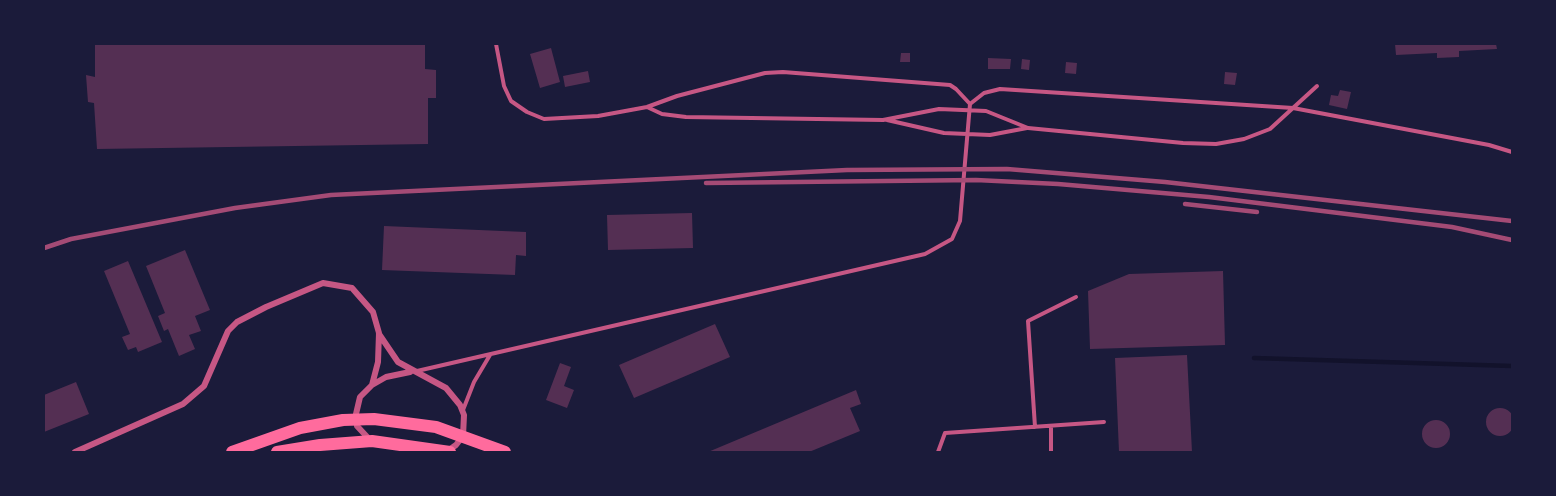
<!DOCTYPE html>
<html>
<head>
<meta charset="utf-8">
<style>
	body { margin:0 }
	#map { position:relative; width:1556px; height:496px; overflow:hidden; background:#1b1b3a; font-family:Montserrat,sans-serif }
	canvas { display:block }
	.frame { position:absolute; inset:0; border:45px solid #1b1b3a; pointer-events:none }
</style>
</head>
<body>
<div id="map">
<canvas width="1556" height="496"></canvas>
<div class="frame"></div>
</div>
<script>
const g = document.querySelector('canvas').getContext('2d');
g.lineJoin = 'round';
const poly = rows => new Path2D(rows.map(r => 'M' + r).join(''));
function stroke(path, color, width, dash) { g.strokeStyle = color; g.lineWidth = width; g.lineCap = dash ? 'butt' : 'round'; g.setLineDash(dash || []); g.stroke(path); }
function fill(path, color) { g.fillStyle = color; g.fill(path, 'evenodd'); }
stroke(poly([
	[1254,358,1512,366]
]), '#12122b', 4.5);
fill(poly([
	[95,44,425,44,425,69,436,70,436,98,428,98,428,144,97,149,94,103,88,102,86,75,95,77],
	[1395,44,1496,44,1497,49,1459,51,1459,57,1437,58,1437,53,1396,55],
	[551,48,560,82,540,88,530,54],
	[901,53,910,53,910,62,900,62],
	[988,58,1011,59,1010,69,988,69],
	[1022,59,1030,60,1029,70,1021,69],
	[1066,62,1077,63,1076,74,1065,73],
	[588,71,590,82,565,87,563,76],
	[1225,72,1237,73,1235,85,1224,84],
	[1340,90,1351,92,1347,109,1329,105,1331,95,1338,96],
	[692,213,693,248,608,250,607,215],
	[384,226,526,232,526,256,516,255,515,275,382,270],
	[185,250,210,310,195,316,201,331,189,335,195,349,179,356,168,329,164,331,158,316,165,313,146,266],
	[128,261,162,342,138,352,136,347,128,350,122,337,130,334,104,271],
	[1223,271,1225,345,1090,349,1088,291,1129,274],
	[715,324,730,357,634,398,619,365],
	[1187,355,1192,452,1119,452,1115,358],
	[560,363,571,367,564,386,574,390,567,408,546,400],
	[76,382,89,414,44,432,44,395],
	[856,390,861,404,850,408,860,431,809,452,708,452],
	'1486 422a14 14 0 1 1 28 0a14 14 0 1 1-28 0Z',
	'1422 434a14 14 0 1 1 28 0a14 14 0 1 1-28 0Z'
]), '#542f53');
stroke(poly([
	[496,44,504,86,511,101,527,112,544,119,598,116,647,107,677,96,765,73,783,72,950,85,956,89,970,104],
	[647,107,662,114,686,117,883,120,939,109,986,111,1028,128,1183,143,1216,144,1244,139,1270,129,1317,86],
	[887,120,944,133,990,135,1027,128],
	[417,371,925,254,952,239,960,221,970,104,984,93,1000,89,1293,108,1489,145,1512,152],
	[463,410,474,382,490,355],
	[1035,427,1028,321,1076,297],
	[938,452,945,433,1104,422],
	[1051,452,1051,426]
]), '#c65784', 4);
stroke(poly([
	[379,334,398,362,446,388,460,405,464,415,463,436,456,445,449,450],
	[372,385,386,377,410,372],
	[75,452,183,404,204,386,228,331,237,322,266,307,323,283,352,288,373,312,379,333,378,362,372,385,360,397,356,414,357,426,370,440]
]), '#c65784', 6);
stroke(poly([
	[232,452,300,428,343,420,374,419,436,427,505,452],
	[277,452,320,445,372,441,450,452]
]), '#ff6b9d', 12);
stroke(poly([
	[706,183,976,180,1058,184,1209,197,1452,227,1512,240],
	[1185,204,1257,212],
	[44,248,71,239,235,208,331,195,847,170,1007,169,1165,182,1512,221]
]), '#a44b75', 4.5);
</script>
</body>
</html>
